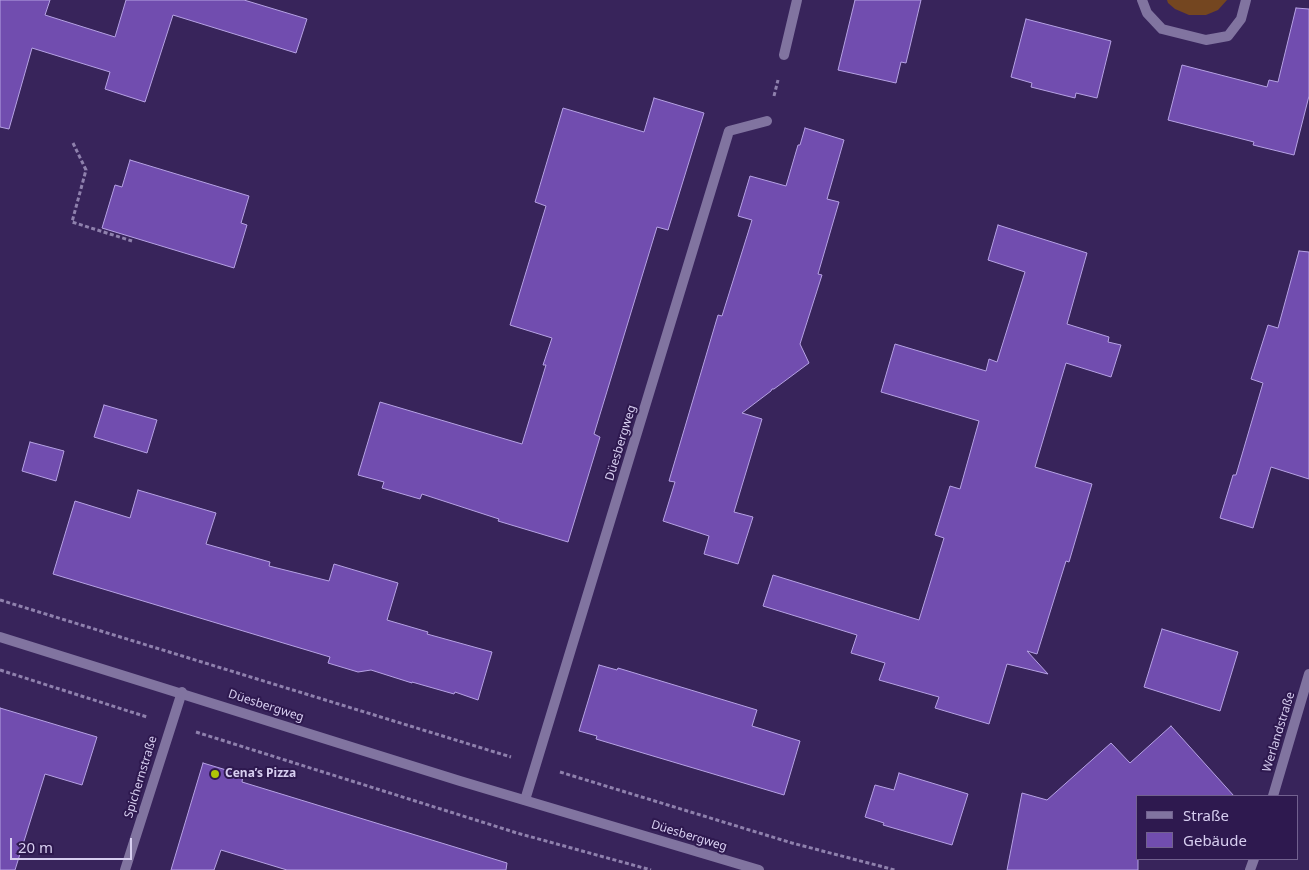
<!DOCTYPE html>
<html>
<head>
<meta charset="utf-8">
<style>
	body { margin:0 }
	#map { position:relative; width:1309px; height:870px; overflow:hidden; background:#38245b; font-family:"Noto Sans",sans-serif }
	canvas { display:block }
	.legend { position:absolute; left:1136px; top:795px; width:162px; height:65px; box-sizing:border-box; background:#2e194f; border:1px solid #72618f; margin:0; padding:6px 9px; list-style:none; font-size:15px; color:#d7cef0 }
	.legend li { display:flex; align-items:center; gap:10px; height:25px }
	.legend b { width:25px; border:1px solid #72618f }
	.scale { position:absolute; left:10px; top:838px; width:122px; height:22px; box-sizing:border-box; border:2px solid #d7cef0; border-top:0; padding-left:6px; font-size:15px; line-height:18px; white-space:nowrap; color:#d7cef0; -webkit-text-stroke:4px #2e194f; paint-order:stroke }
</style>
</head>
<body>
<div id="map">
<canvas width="1309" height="870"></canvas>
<ul class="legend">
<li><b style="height:6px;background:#8174a0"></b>Straße</li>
<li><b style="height:14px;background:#714daf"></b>Gebäude</li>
</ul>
<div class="scale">20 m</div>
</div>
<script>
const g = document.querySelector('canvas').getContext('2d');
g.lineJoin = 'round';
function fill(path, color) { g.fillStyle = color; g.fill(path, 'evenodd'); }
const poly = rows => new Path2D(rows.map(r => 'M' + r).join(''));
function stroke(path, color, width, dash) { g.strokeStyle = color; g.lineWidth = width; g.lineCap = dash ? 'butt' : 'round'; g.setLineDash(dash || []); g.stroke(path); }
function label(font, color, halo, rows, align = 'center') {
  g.font = font + ' "Noto Sans",sans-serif'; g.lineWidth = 4; g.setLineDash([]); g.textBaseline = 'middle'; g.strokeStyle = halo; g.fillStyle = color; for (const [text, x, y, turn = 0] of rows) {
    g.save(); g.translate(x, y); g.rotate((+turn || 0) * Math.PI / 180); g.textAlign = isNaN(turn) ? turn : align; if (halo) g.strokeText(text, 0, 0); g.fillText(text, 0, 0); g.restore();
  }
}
fill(poly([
	[1167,0,1227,0,1218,10,1206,15,1189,15,1175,9,1168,3]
]), '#744620');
const building = poly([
	[0,0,50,0,45,15,115,37,126,0,244,0,307,19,296,53,173,15,145,102,105,89,110,72,32,48,9,129,0,127,0,0],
	[855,0,921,0,906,63,901,62,896,83,838,70,855,0],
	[1296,8,1309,9,1309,96,1294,155,1253,145,1254,142,1168,120,1182,65,1267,87,1269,80,1278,82,1296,8],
	[1026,19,1111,41,1097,98,1076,93,1075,98,1031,87,1032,83,1011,77,1026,19],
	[654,98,704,113,668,230,657,227,594,434,600,437,568,542,498,521,499,519,422,494,420,499,382,488,384,482,358,475,380,402,522,444,546,365,543,365,552,338,510,325,546,206,535,202,563,108,644,132,654,98],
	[805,128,844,140,827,199,839,202,818,274,822,275,800,344,809,363,774,389,772,389,771,391,742,413,762,419,734,512,753,517,738,564,704,554,709,536,663,521,675,482,669,481,718,315,722,316,752,220,738,216,750,176,786,186,798,145,800,145,805,128],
	[130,160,249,196,241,223,247,225,234,268,102,228,115,185,122,187,130,160],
	[998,225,1087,253,1067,324,1109,337,1108,342,1121,345,1111,377,1066,363,1035,467,1092,484,1069,562,1066,561,1037,654,1027,651,1048,674,1007,664,989,724,935,708,939,697,879,680,885,663,851,653,857,635,763,606,773,575,919,620,944,538,935,535,950,486,960,489,979,421,881,392,895,344,986,371,989,359,997,362,1025,272,988,260,998,225],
	[1299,251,1309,252,1309,479,1271,467,1253,528,1220,518,1233,475,1236,475,1263,383,1251,379,1268,325,1278,328,1299,251],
	[104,405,157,420,147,453,94,437,104,405],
	[30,442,64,451,56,481,22,471,30,442],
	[138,490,216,513,206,544,270,562,269,566,329,581,334,564,398,583,387,620,428,632,427,634,492,652,478,700,455,692,454,694,412,682,412,683,371,670,358,672,328,663,330,657,53,574,75,501,130,518,138,490],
	[1162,629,1238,652,1220,711,1144,687,1162,629],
	[599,665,617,670,618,668,757,710,752,726,800,741,784,795,596,739,597,736,579,731,599,665],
	[0,708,97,737,82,785,45,774,15,870,0,870,0,708],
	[1171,726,1234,796,1138,796,1138,870,1007,870,1022,793,1047,800,1111,743,1130,763,1171,726],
	[203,763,243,775,242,782,507,863,506,870,287,870,221,850,214,870,171,870,203,763],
	[899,773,968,794,952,845,883,825,884,823,865,817,875,785,894,790,899,773]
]);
fill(building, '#714daf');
stroke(building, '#b6a2e4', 1);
stroke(poly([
	[774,96,778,80],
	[73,143,86,170,72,222,132,241],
	[0,600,511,757],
	[0,670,147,717],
	[196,732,517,833,651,870],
	[560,772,792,843,895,870]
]), '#8f81ad', 3, [4, 2.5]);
stroke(poly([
	[1142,0,1147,13,1162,29,1206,40,1228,36,1241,19,1246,0],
	[784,55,797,0],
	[1273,796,1309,674],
	[525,800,729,131,767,121],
	[125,870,182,692],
	[1250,870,1254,859]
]), '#8174a0', 10);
stroke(poly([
	[0,637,460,781,759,870]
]), '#8174a0', 10);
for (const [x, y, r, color] of [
	[215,774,5,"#afc507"]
]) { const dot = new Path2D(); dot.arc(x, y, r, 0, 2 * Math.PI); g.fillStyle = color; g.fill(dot); stroke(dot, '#2e194f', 2); }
label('12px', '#d7cef0', '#2e194f', [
	["Düesbergweg",621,443,-73],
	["Düesbergweg",266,706,18],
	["Werlandstraße",1279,732,-73],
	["Spichernstraße",141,777,-73],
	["Düesbergweg",689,836,17]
]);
label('bold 12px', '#d7cef0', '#2e194f', [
	["Cena’s Pizza",225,774]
], 'left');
</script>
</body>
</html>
